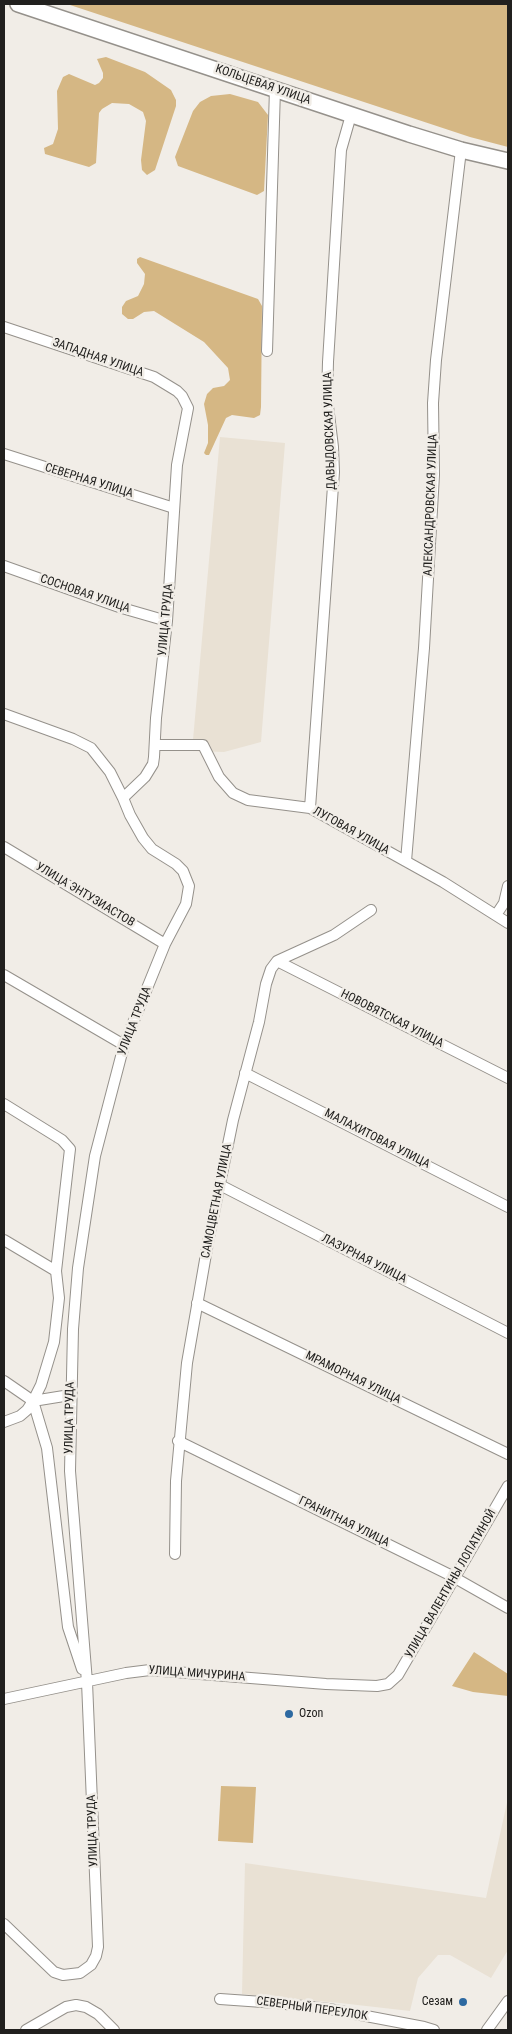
<!DOCTYPE html>
<html>
<head>
<meta charset="utf-8">
<style>
	body { margin:0 }
	#map { position:relative; width:512px; height:2034px; overflow:hidden; background:#f1ede7; font-family:"Roboto Condensed",sans-serif }
	canvas { display:block }
	.frame { position:absolute; inset:0; border:5px solid #21201e; pointer-events:none }
</style>
</head>
<body>
<div id="map">
<canvas width="512" height="2034"></canvas>
<div class="frame"></div>
</div>
<script>
const g = document.querySelector('canvas').getContext('2d');
g.lineJoin = 'round';
function fill(path, color) { g.fillStyle = color; g.fill(path, 'evenodd'); }
const poly = rows => new Path2D(rows.map(r => 'M' + r).join(''));
function stroke(path, color, width, dash) { g.strokeStyle = color; g.lineWidth = width; g.lineCap = dash ? 'butt' : 'round'; g.setLineDash(dash || []); g.stroke(path); }
function label(font, color, halo, rows, align = 'center') {
  g.font = font + ' "Roboto Condensed",sans-serif'; g.lineWidth = 5; g.setLineDash([]); g.textBaseline = 'middle'; g.strokeStyle = halo; g.fillStyle = color; for (const [text, x, y, turn = 0] of rows) {
    g.save(); g.translate(x, y); g.rotate((+turn || 0) * Math.PI / 180); g.textAlign = isNaN(turn) ? turn : align; if (halo) g.strokeText(text, 0, 0); g.fillText(text, 0, 0); g.restore();
  }
}
fill(poly([
	[220,437,285,443,261,742,224,752,192,751],
	[508,1798,508,1950,491,1978,450,1955,438,1955,418,1978,410,2011,340,2003,242,1994,245,1863,486,1898]
]), '#e9e1d4');
fill(poly([
	[67,4,508,4,508,147,470,137],
	[106,57,145,72,171,90,176,100,176,106,155,170,147,175,142,170,141,160,146,121,143,112,129,104,112,103,102,109,99,113,96,163,89,167,45,154,44,148,53,144,58,129,57,91,63,77,69,74,95,85,99,83,103,78,103,73,97,59],
	[230,94,258,102,268,115,264,191,257,195,178,166,175,157,193,111,200,102,211,96],
	[140,257,258,299,262,306,261,407,260,415,254,418,232,415,226,418,209,455,206,455,204,453,208,443,208,425,204,404,207,394,213,388,224,386,230,380,228,368,204,342,154,311,144,312,133,319,128,319,122,314,122,307,126,301,138,296,144,284,145,274,137,263,137,259],
	[474,1652,508,1674,508,1696,473,1692,452,1686],
	[221,1786,256,1787,253,1843,218,1841]
]), '#d5b784');
const minor = poly([
	[4,327,154,377,177,391,182,396,188,408,177,465,167,621,156,718,154,757,153,764,145,777,123,798,130,815,143,838,152,849,176,864,183,871,189,886,186,904,165,944,124,1045,95,1156,78,1268,73,1329,70,1471,87,1682,98,1947,96,1956,91,1965,80,1973,63,1975,54,1972,4,1924],
	[267,351,275,89],
	[4,454,174,508],
	[4,566,122,608,167,621],
	[4,714,73,739,91,748,110,772,123,798],
	[155,745,203,745,219,777,233,793,248,800,310,808,443,882,508,923],
	[310,808,334,472,333,447,327,398,328,362,341,150,351,115],
	[4,847,165,944],
	[406,861,424,648,434,475,433,403,436,360,461,150],
	[496,915,504,903,508,886],
	[277,961,508,1078],
	[4,975,124,1045],
	[245,1073,508,1207],
	[4,1104,62,1140,70,1149,56,1271,59,1298,54,1342,41,1385,33,1401,47,1448,68,1627,82,1669],
	[220,1185,508,1333],
	[4,1240,56,1271],
	[197,1303,508,1454],
	[4,1381,33,1401,70,1395],
	[4,1422,20,1416,27,1410,33,1401],
	[178,1441,448,1574,508,1608],
	[175,1554,176,1481,187,1363,209,1237,233,1120,259,1022,266,984,271,969,277,961,334,935,371,910],
	[4,1699,126,1673,150,1670,326,1684,377,1686,388,1684,398,1675,508,1486],
	[220,1999,277,2003,329,2009,424,2027,434,2030],
	[26,2030,66,2007,76,2005,86,2007,98,2014,114,2030],
	[487,2030,508,2001]
]);
const highway = poly([
	[18,4,409,134,461,150,508,161]
]);
stroke(minor, '#95918b', 12);
stroke(highway, '#95918b', 18);
stroke(minor, '#fff', 10);
stroke(highway, '#fff', 15);
for (const [x, y, r, color] of [
	[289,1714,5,"#2d69a1"],
	[463,2002,5,"#2d69a1"]
]) { const dot = new Path2D(); dot.arc(x, y, r, 0, 2 * Math.PI); g.fillStyle = color; g.fill(dot); stroke(dot, '#f1ede7', 2); }
label('12px', '#21201e', '#f1ede7', [
	["КОЛЬЦЕВАЯ УЛИЦА",263,85,19],
	["ЗАПАДНАЯ УЛИЦА",98,358,19],
	["ДАВЫДОВСКАЯ УЛИЦА",330,431,-92],
	["СЕВЕРНАЯ УЛИЦА",89,481,17],
	["АЛЕКСАНДРОВСКАЯ УЛИЦА",431,505,-88],
	["СОСНОВАЯ УЛИЦА",85,594,19],
	["УЛИЦА ТРУДА",166,620,-85],
	["ЛУГОВАЯ УЛИЦА",351,831,29],
	["УЛИЦА ЭНТУЗИАСТОВ",85,895,31],
	["НОВОВЯТСКАЯ УЛИЦА",392,1019,27],
	["УЛИЦА ТРУДА",135,1021,-69],
	["МАЛАХИТОВАЯ УЛИЦА",377,1139,27],
	["САМОЦВЕТНАЯ УЛИЦА",217,1201,-79],
	["ЛАЗУРНАЯ УЛИЦА",364,1259,27],
	["МРАМОРНАЯ УЛИЦА",353,1378,26],
	["УЛИЦА ТРУДА",70,1418,-89],
	["ГРАНИТНАЯ УЛИЦА",344,1522,26],
	["УЛИЦА ВАЛЕНТИНЫ ЛОПАТИНОЙ",451,1584,-60],
	["УЛИЦА МИЧУРИНА",197,1674,4],
	["УЛИЦА ТРУДА",93,1831,-92],
	["СЕВЕРНЫЙ ПЕРЕУЛОК",312,2009,8]
]);
label('12px', '#21201e', '#f1ede7', [
	["Ozon",299,1714],
	["Сезам",453,2002,"right"]
], 'left');
</script>
</body>
</html>
